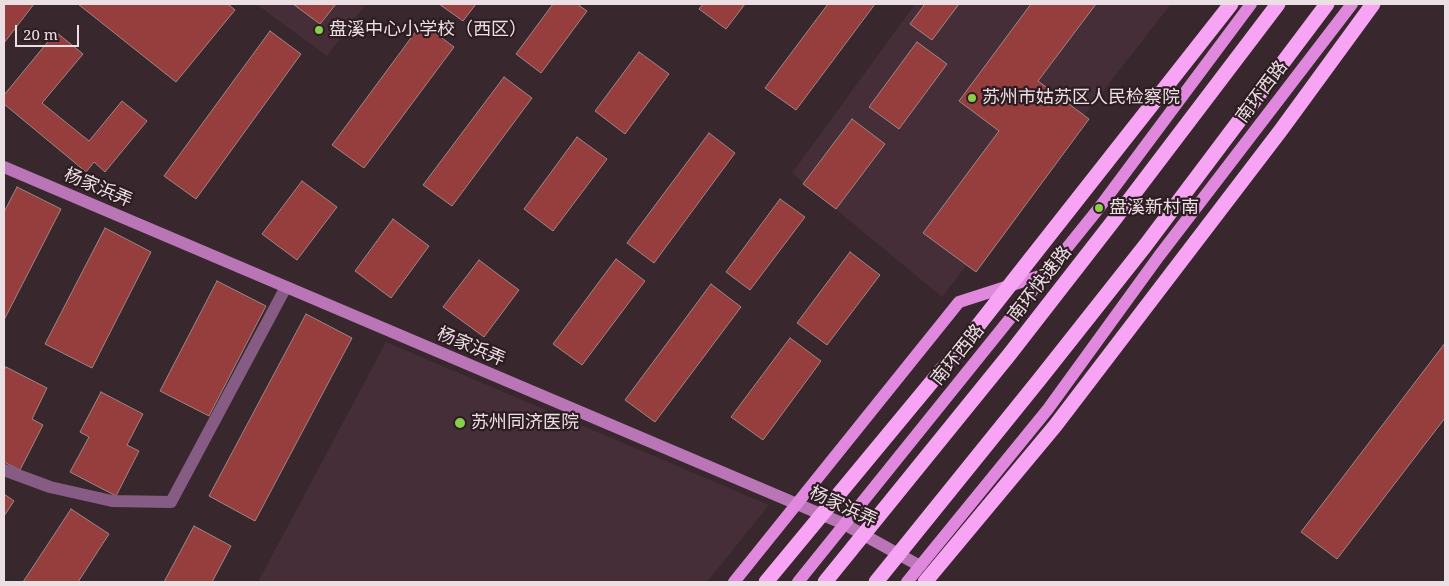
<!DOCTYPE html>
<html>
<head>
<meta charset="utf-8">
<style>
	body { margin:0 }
	#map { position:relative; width:1449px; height:586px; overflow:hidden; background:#38272d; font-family:"Noto Serif",serif }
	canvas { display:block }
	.frame { position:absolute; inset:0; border:5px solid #ebdfe3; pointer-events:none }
	.scale { position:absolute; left:15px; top:25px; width:64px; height:22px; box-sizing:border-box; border:2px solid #ebdfe3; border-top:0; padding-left:6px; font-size:15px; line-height:18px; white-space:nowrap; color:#ebdfe3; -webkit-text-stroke:4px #2d1d23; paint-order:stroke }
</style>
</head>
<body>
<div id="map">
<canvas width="1449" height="586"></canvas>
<div class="frame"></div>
<div class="scale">20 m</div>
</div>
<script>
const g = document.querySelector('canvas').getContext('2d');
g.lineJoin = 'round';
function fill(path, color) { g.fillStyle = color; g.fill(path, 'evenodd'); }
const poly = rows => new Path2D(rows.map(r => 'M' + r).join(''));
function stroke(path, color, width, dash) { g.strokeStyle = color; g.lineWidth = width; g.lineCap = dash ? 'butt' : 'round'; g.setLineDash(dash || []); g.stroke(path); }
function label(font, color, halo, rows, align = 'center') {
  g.font = font + ' "Noto Serif","Noto Sans SC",serif'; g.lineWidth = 4.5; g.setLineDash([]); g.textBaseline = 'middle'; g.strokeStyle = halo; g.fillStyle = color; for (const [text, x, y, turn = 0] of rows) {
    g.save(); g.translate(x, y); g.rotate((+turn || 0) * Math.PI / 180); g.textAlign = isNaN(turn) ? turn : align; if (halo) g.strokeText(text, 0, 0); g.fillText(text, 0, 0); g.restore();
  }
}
fill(poly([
	[256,4,366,4,327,56],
	[915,4,1171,4,942,297,792,173],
	[386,342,769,505,707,582,258,582]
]), '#452e37');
const building = poly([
	[4,4,34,4,4,43,4,4],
	[78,4,228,4,235,10,176,82,78,4],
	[293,4,336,4,320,24,293,4],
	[439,4,476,4,463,21,439,4],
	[553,4,577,4,587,11,541,73,516,54,553,4],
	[703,4,745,4,726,29,699,9,703,4],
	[828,4,875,4,796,110,765,88,828,4],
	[925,4,959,4,932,40,910,24,925,4],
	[1031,4,1096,4,1038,81,1089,119,976,272,923,233,999,131,959,101,1031,4],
	[422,23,454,47,364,168,332,145,422,23],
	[270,31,301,54,196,199,164,176,270,31],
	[56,32,83,54,42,103,89,141,122,101,147,121,105,172,94,162,86,172,4,104,4,95,56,32],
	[917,42,947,64,899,129,869,107,917,42],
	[639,52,669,74,625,134,595,111,639,52],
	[504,77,532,98,452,206,423,185,504,77],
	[852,119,885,144,836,209,803,184,852,119],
	[709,133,735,153,654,263,627,243,709,133],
	[577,137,607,159,553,231,524,209,577,137],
	[302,181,337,207,297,260,262,234,302,181],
	[17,187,61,209,4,320,4,212,17,187],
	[780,199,805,217,750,290,726,272,780,199],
	[393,219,429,246,391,298,355,271,393,219],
	[105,228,151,252,92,368,45,344,105,228],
	[850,252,880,275,827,345,797,323,850,252],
	[616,259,645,281,582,365,553,344,616,259],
	[479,260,519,290,484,337,443,307,479,260],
	[217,281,266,306,209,416,160,391,217,281],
	[711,284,741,307,655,422,625,400,711,284],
	[306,314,352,338,255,521,209,496,306,314],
	[790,338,821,361,763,440,731,417,790,338],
	[1445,343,1445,418,1337,559,1301,532,1445,343],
	[6,367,47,388,32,419,43,425,20,470,4,462,4,370,6,367],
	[101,392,143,414,127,445,139,451,116,496,70,472,89,437,80,432,101,392],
	[4,494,14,501,4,516,4,494],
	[71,509,109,534,78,582,23,582,71,509],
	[194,526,231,546,212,582,164,582,194,526]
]);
fill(building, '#953e3d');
stroke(building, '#9d8785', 1);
stroke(poly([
	[4,470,50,487,112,501,171,502,286,287]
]), '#865c84', 12);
stroke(poly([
	[4,167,844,524,920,566]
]), '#b975b6', 12);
stroke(poly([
	[734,582,959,302,1046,274],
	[798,582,1099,208,1251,4],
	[907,582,1048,409,1159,256,1352,4]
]), '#e088dd', 12);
stroke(poly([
	[925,582,1055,426,1281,130,1373,4]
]), '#f8a4f5', 15);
stroke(poly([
	[766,582,973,332,1231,4],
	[825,582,1009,355,1114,220,1278,4],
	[876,582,1039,380,1145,246,1327,4]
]), '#f8a4f5', 15);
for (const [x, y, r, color] of [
	[319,30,5,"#89cf48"],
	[972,98,5,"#89cf48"],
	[1099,208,5,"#89cf48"],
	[460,423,6,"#89cf48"]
]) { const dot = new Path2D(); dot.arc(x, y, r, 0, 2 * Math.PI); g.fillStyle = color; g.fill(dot); stroke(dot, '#2d1d23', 2); }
label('18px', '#ebdfe3', '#2d1d23', [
	["盘溪中心小学校（西区）",329,30],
	["苏州市姑苏区人民检察院",982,98],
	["盘溪新村南",1109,208],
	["苏州同济医院",471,423]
], 'left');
label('18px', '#ebdfe3', '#2d1d23', [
	["南环西路",1262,92,-53],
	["杨家浜弄",98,188,23],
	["南环快速路",1040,284,-52],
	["杨家浜弄",471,347,23],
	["南环西路",958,355,-51],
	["杨家浜弄",843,507,25]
]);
</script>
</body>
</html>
